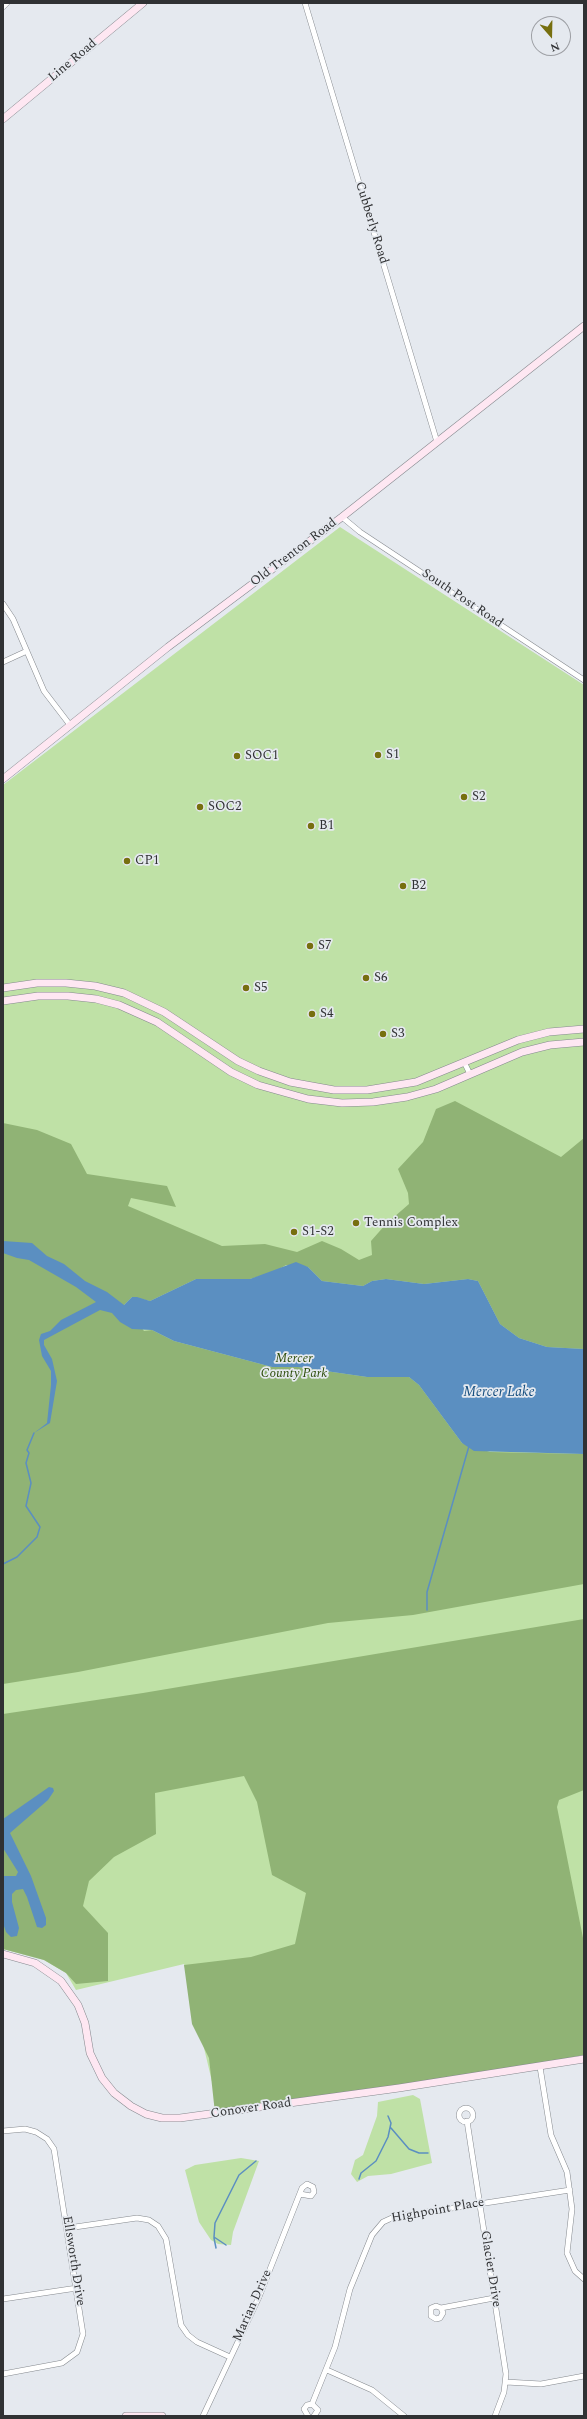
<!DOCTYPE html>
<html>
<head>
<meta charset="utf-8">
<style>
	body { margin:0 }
	#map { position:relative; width:587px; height:2419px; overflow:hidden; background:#e5e9ef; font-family:Spectral,serif }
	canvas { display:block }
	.frame { position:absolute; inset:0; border:4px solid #303133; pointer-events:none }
	.north { position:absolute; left:531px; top:16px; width:40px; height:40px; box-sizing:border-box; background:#e5e9ef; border:1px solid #9d9fa4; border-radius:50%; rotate:160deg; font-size:11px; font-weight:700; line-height:16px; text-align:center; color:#303133 }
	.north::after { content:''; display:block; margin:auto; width:14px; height:18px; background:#776f0f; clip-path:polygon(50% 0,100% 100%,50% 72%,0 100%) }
</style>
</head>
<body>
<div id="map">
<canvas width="587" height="2419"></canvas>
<div class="frame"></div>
<div class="north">N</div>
</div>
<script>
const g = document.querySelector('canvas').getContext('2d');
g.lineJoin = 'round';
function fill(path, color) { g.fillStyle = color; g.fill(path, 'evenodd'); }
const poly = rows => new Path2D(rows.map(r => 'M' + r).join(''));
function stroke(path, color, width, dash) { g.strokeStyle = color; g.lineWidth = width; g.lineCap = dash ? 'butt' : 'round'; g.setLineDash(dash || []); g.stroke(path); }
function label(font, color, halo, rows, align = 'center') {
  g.font = font + ' Spectral,serif'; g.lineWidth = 3.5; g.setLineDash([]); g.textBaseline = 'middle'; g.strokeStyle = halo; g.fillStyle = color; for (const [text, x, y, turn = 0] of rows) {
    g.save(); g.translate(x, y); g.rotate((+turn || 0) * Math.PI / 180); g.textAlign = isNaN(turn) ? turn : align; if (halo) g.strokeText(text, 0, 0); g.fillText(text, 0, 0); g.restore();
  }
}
fill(poly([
	[340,527,584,685,584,2056,219,2111,184,1964,76,1990,66,1973,44,1960,3,1949,3,785],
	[413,2095,420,2099,432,2163,391,2174,368,2176,357,2182,351,2174,355,2160,363,2155,377,2116,378,2102],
	[241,2158,259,2161,233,2232,231,2245,218,2244,211,2240,199,2222,185,2170,195,2165]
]), '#bfe1a6');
fill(poly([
	[455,1101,561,1157,584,1138,584,1349,547,1347,519,1338,500,1324,478,1281,468,1279,424,1284,386,1279,372,1281,363,1286,322,1281,308,1267,286,1265,274,1272,250,1279,196,1279,150,1301,132,1297,124,1305,144,1331,152,1330,174,1341,272,1367,298,1367,367,1377,409,1377,419,1385,462,1443,490,1452,584,1454,584,1584,413,1615,328,1623,78,1672,3,1684,3,1123,37,1130,71,1144,87,1174,167,1186,176,1207,131,1198,128,1206,222,1246,265,1244,297,1252,322,1241,341,1249,359,1260,372,1255,371,1241,386,1224,409,1204,408,1193,398,1169,423,1142,436,1109],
	[584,1619,584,1790,559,1800,557,1807,584,1943,584,2055,417,2086,215,2113,209,2058,192,2024,184,1965,251,1957,295,1944,306,1893,272,1875,257,1802,244,1776,155,1793,156,1834,114,1857,89,1881,83,1906,108,1933,108,1981,76,1984,66,1973,44,1960,3,1949,3,1714,143,1693]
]), '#90b375');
fill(poly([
	[3,1241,32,1243,47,1256,64,1264,85,1281,107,1292,124,1305,132,1297,137,1297,150,1301,196,1279,250,1279,296,1262,308,1267,322,1281,363,1286,372,1281,386,1279,424,1284,468,1279,478,1281,500,1324,519,1338,547,1347,584,1349,584,1454,474,1451,462,1443,419,1385,409,1377,367,1377,298,1367,272,1367,174,1341,152,1330,132,1329,120,1322,112,1313,100,1310,44,1340,44,1345,52,1359,57,1381,50,1423,34,1433,47,1423,51,1385,51,1371,42,1356,39,1340,41,1334,50,1331,61,1320,96,1302,76,1287,29,1260,17,1258,3,1253],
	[49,1787,53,1788,54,1791,48,1800,10,1833,31,1876,46,1918,46,1925,42,1928,37,1927,27,1897,23,1889,16,1890,12,1894,12,1902,19,1928,17,1936,11,1937,6,1932,3,1923,3,1876,16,1876,18,1872,3,1848,3,1819]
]), '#5b8fc1');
stroke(poly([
	[3,1564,17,1557,37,1537,40,1527,26,1506,31,1483,26,1463,29,1453,27,1450,34,1433],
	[427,1610,427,1592,469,1446],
	[391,2128,409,2149,419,2153,428,2153],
	[359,2179,361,2173,376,2161,388,2137,391,2123,388,2116],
	[214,2238,216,2248],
	[226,2245,214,2237,215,2223,239,2175,256,2161]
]), '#5b8fc1', 1.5);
const street = poly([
	[305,3,437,442],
	[3,7,7,3],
	[342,517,360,532,584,680],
	[3,604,13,619,44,691,70,725],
	[3,662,27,651],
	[464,1062,470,1074],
	[540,2067,551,2135,567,2172,572,2209,567,2253,575,2271,584,2279],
	'459 2115a7 7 0 1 1 14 0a7 7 0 1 1-14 0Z',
	[467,2121,506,2374,504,2392,495,2416],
	[3,2131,25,2129,36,2132,47,2139,54,2149,83,2334,77,2352,62,2363,3,2374],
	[68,2228,137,2218,149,2220,158,2226,166,2239,181,2325,188,2335,197,2342,230,2357],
	[3,2299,77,2288],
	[441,2308,443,2313,440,2318,436,2319,431,2316,431,2308,436,2306,441,2308,494,2298],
	[327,2370,372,2390,404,2416],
	[506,2382,541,2384,584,2376],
	[312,2404,335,2347,350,2289,372,2235,383,2222,394,2217,570,2190],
	[312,2404,318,2410,314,2416],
	[203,2416,259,2297,302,2188,307,2184,313,2187,314,2192,311,2196,300,2194],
	[308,2416,304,2409,307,2405,312,2404]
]);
const secondary = poly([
	[3,119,143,3],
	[3,779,168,647,342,517,584,326],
	[3,988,37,983,66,983,95,986,124,993,164,1012,238,1061,259,1071,290,1082,334,1090,367,1090,416,1082,518,1040,549,1032,584,1029],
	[3,1001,38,996,68,996,96,999,119,1005,157,1022,231,1072,258,1085,308,1099,342,1103,373,1102,407,1097,436,1089,522,1052,550,1045,584,1042],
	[3,1954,35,1963,61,1981,78,2005,85,2023,90,2053,102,2078,114,2093,131,2106,146,2114,162,2118,180,2118,399,2088,584,2059],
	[126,2416,162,2416]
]);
stroke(street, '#85898e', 6);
stroke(secondary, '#85898e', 8);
stroke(street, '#fff', 5);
stroke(secondary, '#fee7f2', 7);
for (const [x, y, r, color] of [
	[378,755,4,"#776f0f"],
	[237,756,4,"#776f0f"],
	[464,797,4,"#776f0f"],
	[200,807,4,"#776f0f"],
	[311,826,4,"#776f0f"],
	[127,861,4,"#776f0f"],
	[403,886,4,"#776f0f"],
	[310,946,4,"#776f0f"],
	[366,978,4,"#776f0f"],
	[246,988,4,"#776f0f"],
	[312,1014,4,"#776f0f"],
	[383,1034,4,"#776f0f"],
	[356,1223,4,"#776f0f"],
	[294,1232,4,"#776f0f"]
]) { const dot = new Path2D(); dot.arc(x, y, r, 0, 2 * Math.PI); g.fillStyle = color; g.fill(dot); stroke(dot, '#e5e9ef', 1.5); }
label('13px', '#303133', '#e5e9ef', [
	["Line Road",73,61,-40],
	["Cubberly Road",371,223,73],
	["Old Trenton Road",294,553,-37],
	["South Post Road",462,599,34],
	["Conover Road",251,2109,-8],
	["Highpoint Place",438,2211,-10],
	["Ellsworth Drive",73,2261,81],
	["Glacier Drive",490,2269,81],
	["Marian Drive",253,2306,-66]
]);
label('13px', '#303133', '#e5e9ef', [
	["S1",386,755],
	["SOC1",245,756],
	["S2",472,797],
	["SOC2",208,807],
	["B1",319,826],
	["CP1",135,861],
	["B2",411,886],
	["S7",318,946],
	["S6",374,978],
	["S5",254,988],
	["S4",320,1014],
	["S3",391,1034],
	["Tennis Complex",364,1223],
	["S1-S2",302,1232]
], 'left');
label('italic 13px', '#2c4c08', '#e5e9ef', [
	["Mercer",294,1359],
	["County Park",294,1374]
]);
label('italic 14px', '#144d7e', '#e5e9ef', [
	["Mercer Lake",499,1393]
]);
</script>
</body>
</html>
